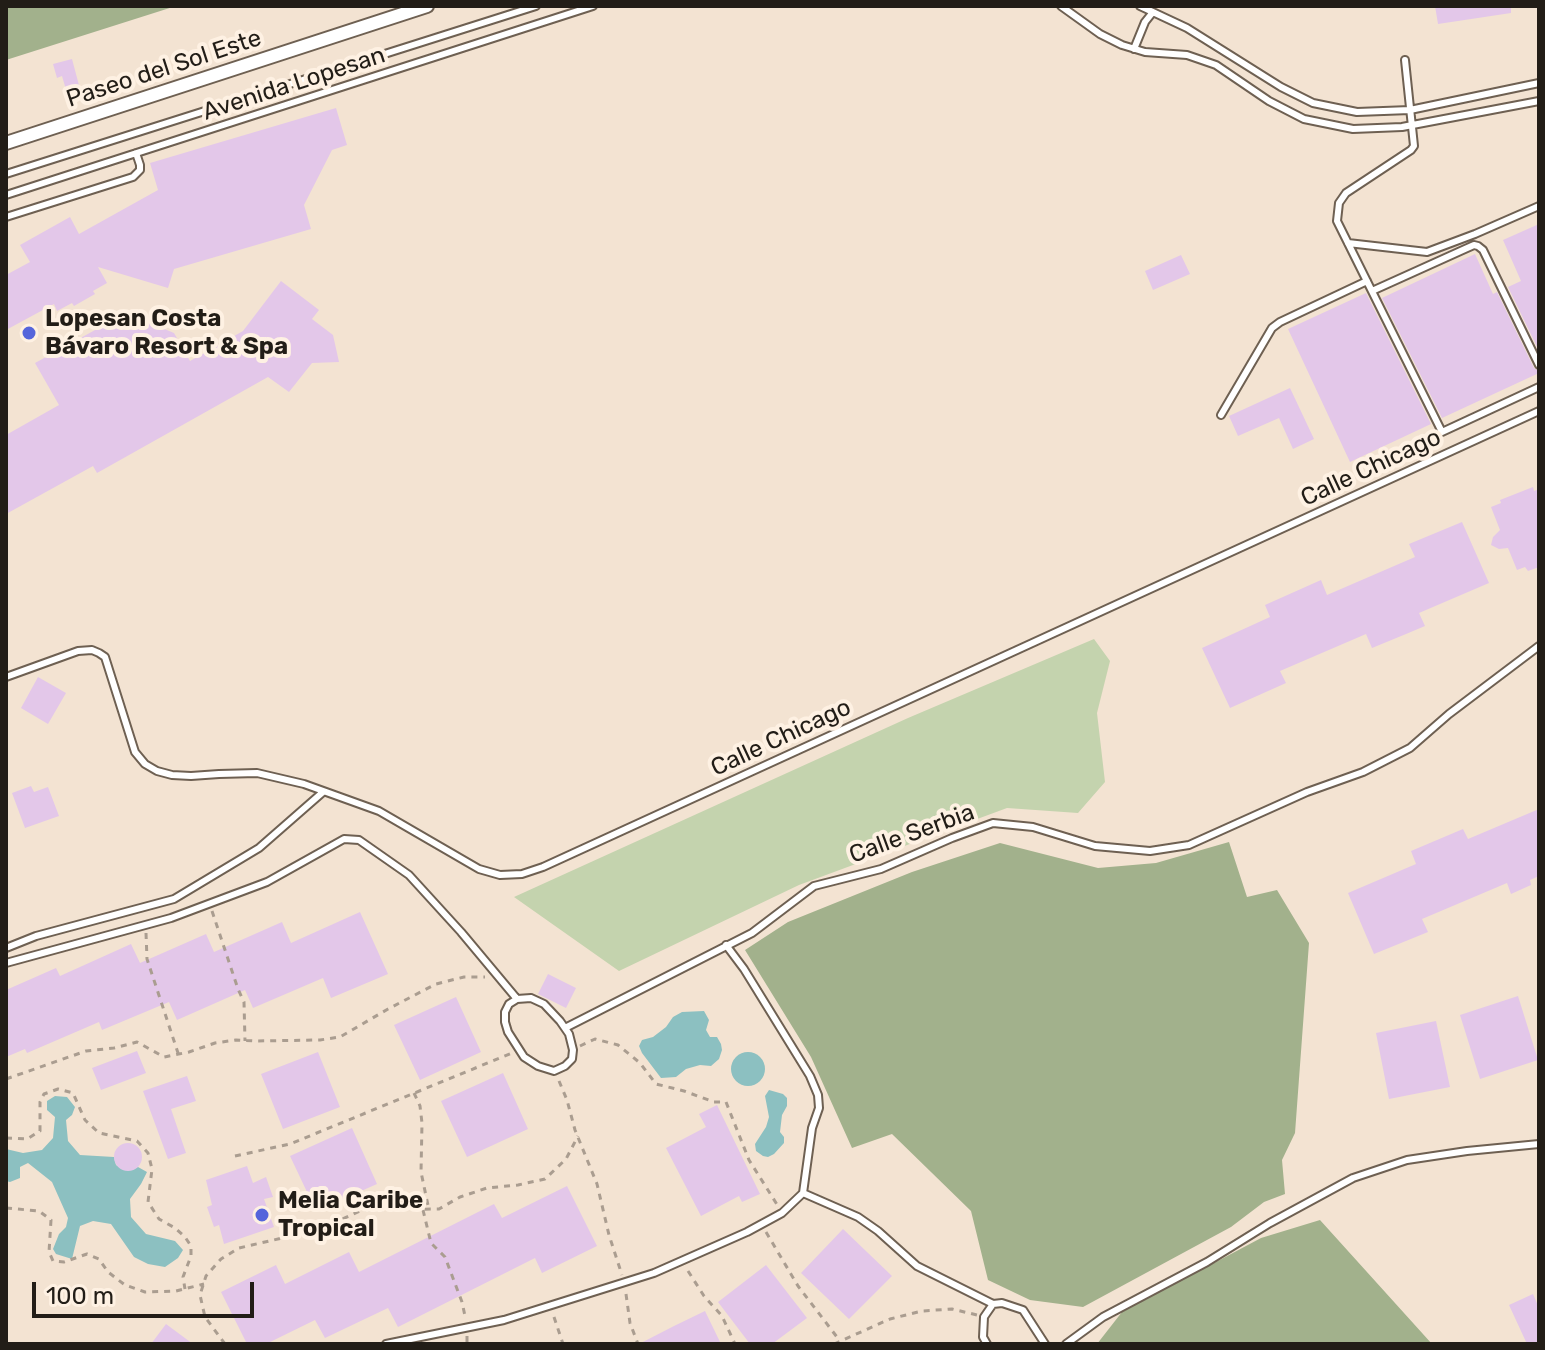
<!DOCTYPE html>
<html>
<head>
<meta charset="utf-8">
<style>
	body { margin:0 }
	#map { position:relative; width:1545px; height:1350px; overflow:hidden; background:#f3e3d2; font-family:Rubik,sans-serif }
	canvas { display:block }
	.frame { position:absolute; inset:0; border:8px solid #221d17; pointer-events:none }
	.scale { position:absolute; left:32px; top:1282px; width:222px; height:36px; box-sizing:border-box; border:4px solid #221d17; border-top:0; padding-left:10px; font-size:24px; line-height:28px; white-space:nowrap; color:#221d17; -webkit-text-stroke:6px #fef1e3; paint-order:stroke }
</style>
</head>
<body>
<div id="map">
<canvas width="1545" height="1350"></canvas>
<div class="frame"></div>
<div class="scale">100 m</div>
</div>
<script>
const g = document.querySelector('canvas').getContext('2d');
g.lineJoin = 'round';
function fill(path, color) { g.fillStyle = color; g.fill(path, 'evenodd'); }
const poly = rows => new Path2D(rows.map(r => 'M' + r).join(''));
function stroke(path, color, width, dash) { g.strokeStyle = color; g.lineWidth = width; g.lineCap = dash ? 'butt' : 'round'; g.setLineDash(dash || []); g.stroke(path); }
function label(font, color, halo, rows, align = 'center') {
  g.font = font + ' Rubik,sans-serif'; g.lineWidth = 8; g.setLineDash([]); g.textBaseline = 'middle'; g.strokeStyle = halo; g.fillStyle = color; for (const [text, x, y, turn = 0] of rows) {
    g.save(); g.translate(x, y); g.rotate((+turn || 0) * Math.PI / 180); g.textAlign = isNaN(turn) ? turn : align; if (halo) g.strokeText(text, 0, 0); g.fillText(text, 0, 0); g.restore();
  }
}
fill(poly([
	[1094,639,1110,661,1097,713,1105,782,1078,813,1007,808,799,885,619,971,514,897,908,718]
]), '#c4d3ae');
fill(poly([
	[6,6,176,6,6,60],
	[1229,842,1247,897,1277,890,1309,943,1295,1133,1282,1160,1285,1194,1264,1202,1231,1227,1083,1307,1030,1300,988,1280,971,1211,892,1134,852,1148,811,1057,745,950,788,922,912,872,1000,843,1098,868,1156,863],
	[1320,1220,1432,1344,1097,1344,1122,1312,1261,1238]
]), '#a2b18c');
fill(poly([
	[704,1011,709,1020,706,1030,710,1037,717,1037,721,1044,722,1050,719,1059,711,1066,700,1065,686,1069,676,1077,661,1078,642,1053,639,1046,642,1040,653,1037,666,1027,673,1017,682,1012],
	'731 1069a17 17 0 1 1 34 0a17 17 0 1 1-34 0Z',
	[769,1090,783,1094,787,1098,787,1106,782,1115,780,1132,784,1137,784,1143,774,1154,768,1157,763,1156,756,1151,755,1144,766,1127,769,1117,765,1096],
	[55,1096,67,1097,75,1107,72,1115,66,1120,68,1141,80,1155,114,1157,116,1165,123,1169,130,1170,138,1167,147,1172,141,1184,130,1199,131,1217,146,1234,175,1241,183,1250,178,1258,165,1267,148,1264,134,1257,111,1224,93,1221,80,1226,72,1259,56,1254,53,1249,59,1234,66,1227,68,1218,52,1182,28,1163,20,1167,20,1178,10,1182,6,1181,6,1149,23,1153,42,1150,53,1138,55,1117,47,1110,47,1101]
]), '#8cc0c1');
fill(poly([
	[1435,6,1511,6,1511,13,1438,24],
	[72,59,80,89,67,93,62,76,57,78,53,64],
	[336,108,347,145,332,150,304,205,311,229,174,269,168,288,98,267,107,283,93,291,95,294,74,306,72,303,57,311,54,304,6,330,6,275,30,262,20,245,70,217,79,234,158,190,150,163],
	[1539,224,1539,351,1508,287,1521,281,1503,240],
	[1475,254,1493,294,1497,292,1534,368,1539,371,1539,373,1442,418,1382,298],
	[1181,255,1190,274,1153,290,1145,271],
	[281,281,319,310,312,319,333,335,339,362,312,363,289,392,268,377,97,473,93,466,6,514,6,435,59,405,35,363,126,313,174,333,190,361,243,331],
	[1366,293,1431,424,1350,462,1288,329],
	[1290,388,1314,439,1293,449,1279,418,1238,436,1229,416],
	[1533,487,1534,491,1539,489,1539,567,1528,571,1525,567,1517,570,1508,548,1499,549,1491,545,1493,537,1500,530,1491,507,1501,503,1500,500],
	[1462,522,1489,583,1419,613,1425,626,1406,634,1372,648,1366,634,1280,671,1286,683,1230,708,1202,648,1270,617,1265,605,1321,580,1327,595,1415,557,1409,544],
	[38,677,66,693,48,724,21,708],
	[31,786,34,792,48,787,59,816,25,828,12,793],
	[1539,809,1539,876,1530,880,1531,885,1511,894,1507,883,1422,919,1428,932,1374,954,1348,893,1416,864,1411,851,1463,829,1468,839],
	[360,912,388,974,331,998,323,978,253,1008,245,990,177,1020,169,1002,102,1030,99,1022,27,1053,25,1049,6,1057,6,990,56,968,60,976,131,944,140,963,206,934,214,952,282,922,291,943],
	[548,974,576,988,566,1008,538,994],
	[1518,996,1538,1060,1480,1079,1460,1015],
	[456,997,481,1052,420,1080,394,1025],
	[1436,1021,1450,1087,1389,1099,1376,1033],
	[137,1051,146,1073,101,1090,92,1068],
	[318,1052,340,1107,283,1129,261,1074],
	[503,1073,528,1129,467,1157,441,1101],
	[187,1076,196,1101,171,1109,186,1153,168,1159,143,1091],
	[717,1105,760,1194,742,1202,739,1196,701,1216,666,1148,706,1127,699,1114],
	[352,1128,377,1184,316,1211,290,1156],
	'114 1157a14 14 0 1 1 28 0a14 14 0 1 1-28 0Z',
	[247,1166,253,1183,266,1177,273,1197,264,1199,274,1227,224,1244,219,1225,214,1227,207,1207,212,1205,206,1180],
	[567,1186,597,1246,542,1273,535,1258,398,1327,388,1308,325,1338,315,1320,266,1344,247,1344,221,1292,276,1265,285,1284,349,1252,359,1272,494,1204,502,1218],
	[843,1229,892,1276,849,1319,801,1273],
	[766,1265,807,1318,772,1344,750,1344,718,1302],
	[1533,1294,1539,1308,1539,1344,1527,1344,1509,1305],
	[705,1311,721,1344,639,1344,674,1326],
	[166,1324,193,1344,151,1344]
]), '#e3c7e9');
const service = poly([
	[1061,6,1100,34,1122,45,1145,52,1187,55,1216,65,1269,101,1304,119,1353,129,1402,127,1539,101],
	[1140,6,1187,28,1281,87,1313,103,1357,112,1410,110,1539,83],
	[1134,49,1145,22,1153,12],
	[1405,60,1414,146,1411,150,1346,193,1339,203,1337,221,1442,432,1539,387],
	[6,174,536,6],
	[6,195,593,6],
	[6,217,133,177,140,170,140,165,136,153],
	[1348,243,1427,252,1475,234,1539,206],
	[1372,291,1465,249,1474,245,1478,246,1483,250,1539,365],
	[1221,415,1272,328,1280,322,1367,281],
	[6,677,78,651,92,650,99,653,105,657,135,752,145,764,157,771,172,775,191,776,219,774,257,773,304,784,379,811,479,869,500,875,522,874,543,867,1539,411],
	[6,948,36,936,174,899,259,848,323,792],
	[6,963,171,918,267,882,344,839,359,840,409,875,461,932,517,999],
	[531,998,544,1004,560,1021,569,1034,573,1050,572,1059,565,1066,554,1071,538,1066,524,1057,508,1032,505,1022,505,1012,509,1004,517,999,531,998],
	[565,1028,752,933,814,886,881,869,952,838,993,823,1033,827,1095,846,1150,851,1189,845,1307,792,1363,772,1410,748,1449,714,1539,646],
	[803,1193,858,1217,878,1231,917,1266,993,1304],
	[386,1344,504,1320,654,1273,747,1232,782,1213,803,1193,812,1128,819,1108,818,1095,810,1076,744,969,726,945],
	[987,1344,983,1337,984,1317,993,1304,1002,1303,1023,1310,1045,1344],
	[1066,1344,1103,1317,1207,1262,1270,1223,1353,1178,1407,1160,1467,1151,1539,1144]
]);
const minor = poly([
	[6,143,427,6]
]);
stroke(service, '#6e6052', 10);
stroke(minor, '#6e6052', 16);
stroke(poly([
	[212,911,238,989,244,1002,245,1041],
	[146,933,147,959,178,1053],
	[580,1046,595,1039,618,1045,640,1063,656,1084,684,1091,714,1102,726,1102,749,1160,778,1206],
	[6,1079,86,1051,114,1048,137,1042,164,1057,189,1052,215,1043,236,1040,255,1041,320,1040,340,1037,388,1009,436,984,464,977,485,977],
	[559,1081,567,1100,575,1130,597,1184,609,1235,622,1275],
	[414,1093,420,1106,422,1123,421,1172,429,1210],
	[6,1138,27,1139,40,1131,40,1102,44,1094,58,1089,73,1093,85,1120,99,1133,137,1141,148,1153,152,1169,148,1202,159,1219,175,1228,185,1237,191,1246,191,1256,183,1277,185,1289],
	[235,1156,290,1144,512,1053],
	[6,1208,39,1211,51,1220,49,1252,53,1261,64,1262,87,1254,99,1259,108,1272,125,1285,145,1292,176,1291,204,1284],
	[423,1210,431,1243,445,1257,462,1302,465,1316],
	[766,1232,798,1286,840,1341],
	[688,1271,704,1296,722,1316,735,1344],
	[626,1294,630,1323,638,1344],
	[554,1317,563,1344],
	[467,1336,467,1344],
	[225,1344,205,1317,200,1295,206,1276,221,1259,239,1248,321,1229,362,1210,439,1209,460,1197,487,1188,518,1185,545,1179,566,1159,578,1136],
	[834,1344,890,1319,922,1311,952,1309,977,1315]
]), '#aa9d90', 3, [6, 6]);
stroke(service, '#fff', 6);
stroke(minor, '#fff', 12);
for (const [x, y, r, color] of [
	[29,333,8,"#5565db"],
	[262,1215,8,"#5565db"]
]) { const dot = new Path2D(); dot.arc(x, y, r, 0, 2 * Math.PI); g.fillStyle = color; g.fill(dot); stroke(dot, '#fef1e3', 3); }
label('24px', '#221d17', '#fef1e3', [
	["Paseo del Sol Este",164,69,-18],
	["Avenida Lopesan",294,84,-18],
	["Calle Chicago",1371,468,-25],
	["Calle Chicago",781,738,-25],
	["Calle Serbia",912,834,-20]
]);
label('bold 24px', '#221d17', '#fef1e3', [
	["Lopesan Costa",45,319],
	["Bávaro Resort & Spa",45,347],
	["Melia Caribe",278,1201],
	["Tropical",278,1229]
], 'left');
</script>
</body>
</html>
